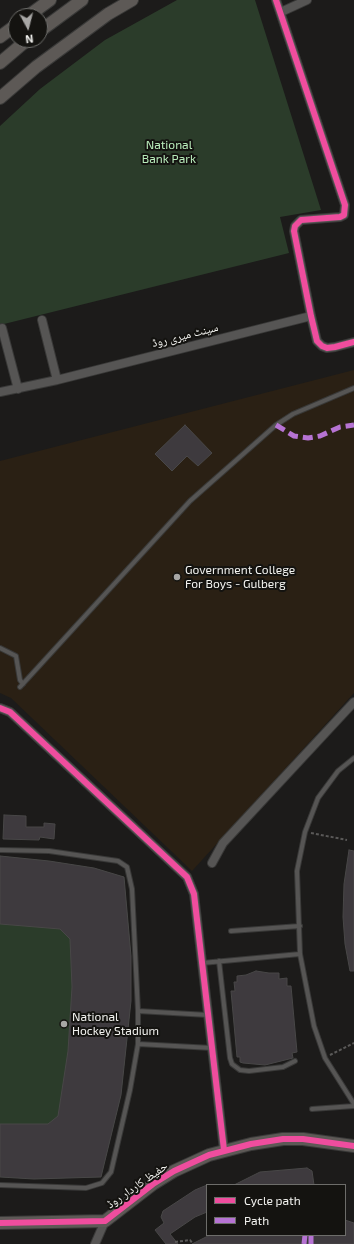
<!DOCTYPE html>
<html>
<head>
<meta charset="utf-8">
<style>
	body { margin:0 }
	#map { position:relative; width:354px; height:1244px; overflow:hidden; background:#1c1b1a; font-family:"Exo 2",sans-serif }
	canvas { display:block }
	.legend { position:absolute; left:206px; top:1184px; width:140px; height:52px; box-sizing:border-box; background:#141310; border:1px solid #6d6d6a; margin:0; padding:5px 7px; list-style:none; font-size:12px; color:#f3f3f0 }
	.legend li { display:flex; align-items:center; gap:8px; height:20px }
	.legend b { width:20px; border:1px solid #6d6d6a }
	.north { position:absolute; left:8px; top:8px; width:40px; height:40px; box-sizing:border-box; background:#141310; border:1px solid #6d6d6a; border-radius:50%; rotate:173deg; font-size:11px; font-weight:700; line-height:16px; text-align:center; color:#f3f3f0 }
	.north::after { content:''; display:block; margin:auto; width:14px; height:18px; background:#a8a7a5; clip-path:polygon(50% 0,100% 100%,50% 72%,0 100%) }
</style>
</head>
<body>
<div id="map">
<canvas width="354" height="1244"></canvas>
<ul class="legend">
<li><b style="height:5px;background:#ef4d9e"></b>Cycle path</li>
<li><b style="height:5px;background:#b673d3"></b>Path</li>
</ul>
<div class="north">N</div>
</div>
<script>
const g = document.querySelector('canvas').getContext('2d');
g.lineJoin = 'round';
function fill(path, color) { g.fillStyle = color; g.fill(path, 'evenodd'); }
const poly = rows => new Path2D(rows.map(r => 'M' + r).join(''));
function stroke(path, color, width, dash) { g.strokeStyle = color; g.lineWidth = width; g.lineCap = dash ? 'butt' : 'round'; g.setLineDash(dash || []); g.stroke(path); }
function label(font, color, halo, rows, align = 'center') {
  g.font = font + ' "Exo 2","Noto Naskh Arabic",sans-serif'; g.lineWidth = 4; g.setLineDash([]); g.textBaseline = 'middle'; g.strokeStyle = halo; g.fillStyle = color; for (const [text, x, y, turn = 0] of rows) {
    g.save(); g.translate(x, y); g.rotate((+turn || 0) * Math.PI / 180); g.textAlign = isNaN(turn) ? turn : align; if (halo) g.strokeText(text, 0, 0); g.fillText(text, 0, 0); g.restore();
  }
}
fill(poly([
	[354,370,354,693,192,871,11,698,0,693,0,461]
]), '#2a2014');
fill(poly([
	[177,0,255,0,321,210,280,217,289,253,0,325,0,126,40,89,105,40],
	[0,856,49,861,94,868,124,877,131,956,131,1001,121,1095,101,1177,34,1179,0,1177]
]), '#2b3c2a');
const building = poly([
	[185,425,212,453,198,466,187,456,172,471,155,454,185,425],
	[4,815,26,816,26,827,44,827,44,823,55,824,54,839,40,837,39,840,3,839,4,815],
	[349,850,354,851,354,971,350,971,345,944,343,917,344,884,349,850],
	[0,856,49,861,94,868,124,877,131,956,131,1001,121,1095,101,1177,34,1179,0,1177,0,1124,48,1124,58,1116,68,1051,72,987,70,939,60,929,0,924,0,856],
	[256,971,269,973,279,973,279,979,287,978,287,986,291,986,297,1052,292,1053,293,1058,265,1065,243,1063,240,1062,240,1057,237,1057,231,991,235,991,234,982,237,982,237,976,246,975,256,971],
	[307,1168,312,1171,314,1185,234,1185,260,1172,307,1168],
	[207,1185,207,1212,195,1217,170,1234,178,1244,166,1244,155,1230,164,1223,161,1217,163,1211,195,1190,207,1185],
	[345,1220,354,1223,354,1244,192,1244,210,1235,345,1235,345,1220]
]);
fill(building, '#3e3a3e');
stroke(building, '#484747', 1);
const lane = poly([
	[0,648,16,656,20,680,23,684],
	[20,687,190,501,276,425,293,414,354,388],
	[354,758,338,771,318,798,305,832,297,871,300,954,314,1026,325,1058,354,1104],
	[0,850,49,851,118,861,127,867,132,889,138,1011,208,1015],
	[231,931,300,926],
	[219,961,230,1058,232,1064,240,1070,249,1071,283,1067,295,1061],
	[202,963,300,954],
	[138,1011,138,1044],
	[312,1109,354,1106],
	[0,1185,86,1188,102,1183,111,1172,130,1090,138,1044,212,1048]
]);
const street = poly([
	[276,0,345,205,344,215,340,217,301,220,295,226,294,231,311,316,317,341,322,346,327,348,335,347,354,342],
	[281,12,307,0],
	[42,320,57,380],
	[2,328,18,389],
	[0,392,57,380,311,316],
	[0,708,10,712,187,877,194,894,224,1150],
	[212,863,223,843,354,702],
	[95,1244,105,1221]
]);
const secondary = poly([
	[28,16,50,0],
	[40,31,82,0],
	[0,37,16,25],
	[0,63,27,40],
	[0,98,36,67,108,14,132,0],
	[0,1223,105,1221,153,1184,174,1171,209,1155,251,1144,283,1139,303,1139,354,1146]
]);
stroke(lane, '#393938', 6);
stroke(street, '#393938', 10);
stroke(secondary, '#393938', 14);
stroke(poly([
	[311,833,347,840],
	[330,1055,354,1043],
	[175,1242,190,1240,193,1244]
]), '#5a5958', 2, [3, 2]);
stroke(lane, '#565554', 4);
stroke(street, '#565554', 8);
stroke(secondary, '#5d5956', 12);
stroke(poly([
	[276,425,294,436,308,438,320,436,340,427,354,425],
	[304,1244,305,1235],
	[311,1244,311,1235]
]), '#b673d3', 5, [10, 5]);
stroke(poly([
	[276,0,345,205,344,215,340,217,301,220,295,226,294,231,311,316,317,341,322,346,327,348,335,347,354,342],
	[0,708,10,712,187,877,194,894,224,1150],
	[0,1223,105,1221,153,1184,174,1171,209,1155,251,1144,283,1139,303,1139,354,1146]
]), '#ef4d9e', 6);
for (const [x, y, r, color] of [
	[177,577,4,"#a8a7a5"],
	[64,1024,4,"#a8a7a5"]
]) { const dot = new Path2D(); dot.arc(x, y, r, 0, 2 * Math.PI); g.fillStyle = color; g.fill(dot); stroke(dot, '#141310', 1.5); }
label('12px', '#b9ecbb', '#141310', [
	["National",169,145],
	["Bank Park",169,159]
]);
label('12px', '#f3f3f0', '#141310', [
	["سینٹ میری روڈ",185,335,-14],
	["حفیظ کاردار روڈ",137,1185,-35]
]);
label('12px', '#f3f3f0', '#141310', [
	["Government College",185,570],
	["For Boys - Gulberg",185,584],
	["National",72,1017],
	["Hockey Stadium",72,1031]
], 'left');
</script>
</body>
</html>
